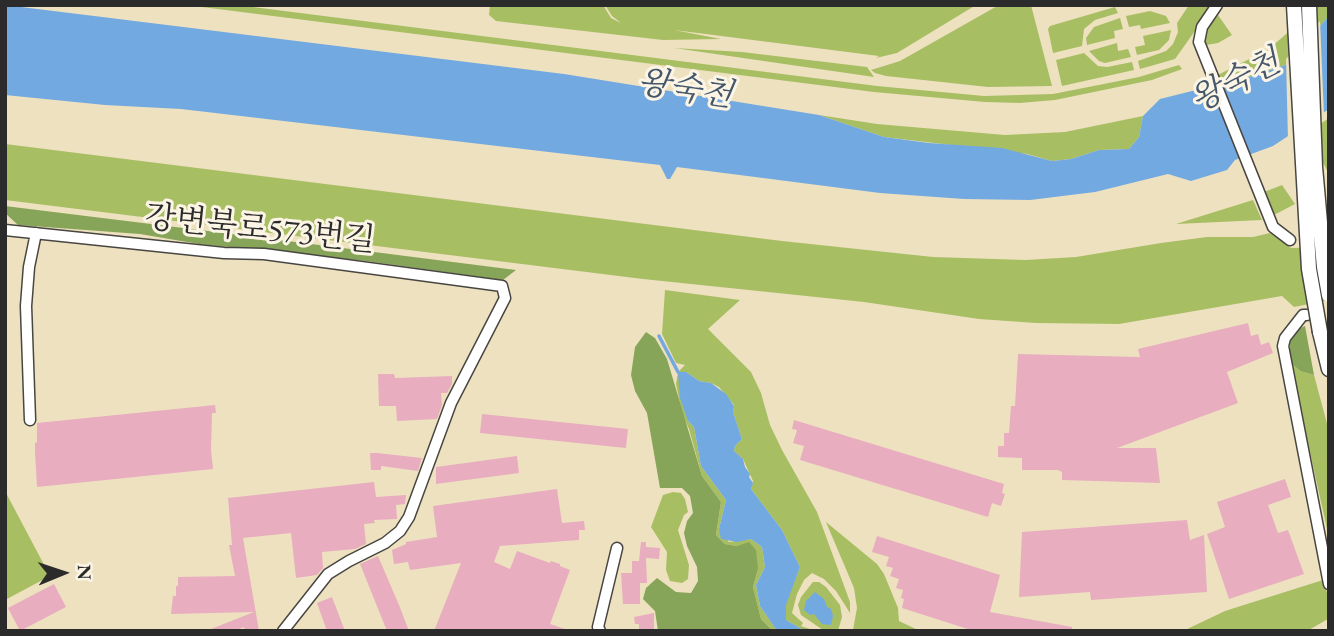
<!DOCTYPE html>
<html>
<head>
<meta charset="utf-8">
<style>
	body { margin:0 }
	#map { position:relative; width:1334px; height:636px; overflow:hidden; background:#eee1c0; font-family:"EB Garamond",serif }
	canvas { display:block }
	.frame { position:absolute; inset:0; border:7px solid #2b2b2b; pointer-events:none }
	.north { position:absolute; left:28px; top:538px; width:70px; height:70px; -webkit-text-stroke:5px #fcf5e5; paint-order:stroke; rotate:88deg; font-size:19px; font-weight:700; line-height:28px; text-align:center; color:#2b2b2b }
	.north::after { content:''; display:block; margin:auto; width:24px; height:32px; background:#2b2b2b; clip-path:polygon(50% 0,100% 100%,50% 72%,0 100%) }
</style>
</head>
<body>
<div id="map">
<canvas width="1334" height="636"></canvas>
<div class="frame"></div>
<div class="north">N</div>
</div>
<script>
const g = document.querySelector('canvas').getContext('2d');
g.lineJoin = 'round';
function fill(path, color) { g.fillStyle = color; g.fill(path, 'evenodd'); }
const poly = rows => new Path2D(rows.map(r => 'M' + r).join(''));
function stroke(path, color, width, dash) { g.strokeStyle = color; g.lineWidth = width; g.lineCap = dash ? 'butt' : 'round'; g.setLineDash(dash || []); g.stroke(path); }
function label(font, color, halo, rows, align = 'center') {
  g.font = font + ' "EB Garamond","Noto Serif KR",serif'; g.lineWidth = 6; g.setLineDash([]); g.textBaseline = 'middle'; g.strokeStyle = halo; g.fillStyle = color; for (const [text, x, y, turn = 0] of rows) {
    g.save(); g.translate(x, y); g.rotate((+turn || 0) * Math.PI / 180); g.textAlign = isNaN(turn) ? turn : align; if (halo) g.strokeText(text, 0, 0); g.fillText(text, 0, 0); g.restore();
  }
}
fill(poly([
	[186,5,237,5,877,86,984,96,1053,94,1139,77,1179,65,1182,69,1152,80,1055,100,1020,103,985,102,874,92],
	[490,5,603,5,611,18,621,23,612,16,605,5,976,5,897,53,876,58,879,56,674,30,721,39,663,40,496,21,489,15],
	[999,5,1031,5,1052,86,988,87,886,76,875,73,871,70,900,61],
	[1189,5,1212,7,1175,59,1140,69,1138,61,1166,51,1173,44,1178,32,1177,23],
	[1319,5,1329,5,1329,16,1285,65,1252,76,1196,86,1269,49],
	[1115,7,1118,13,1095,20,1084,29,1082,46,1053,53,1048,29,1050,26],
	[1150,11,1166,16,1170,23,1141,29,1140,25,1129,27,1126,16],
	[1218,15,1232,35,1218,43,1206,45,1204,42,1206,30],
	[1120,18,1123,29,1114,31,1115,38,1087,45,1086,38,1094,27],
	[1171,30,1169,40,1159,50,1137,55,1135,47,1145,45,1143,36],
	[1117,43,1118,51,1128,49,1131,57,1105,63,1099,61,1089,51],
	[674,48,742,52,867,67,874,77],
	[1084,53,1098,66,1107,67,1132,62,1134,70,1062,86,1056,60],
	[819,115,877,124,1005,135,1065,132,1143,116,1139,137,1129,149,1099,150,1071,159,1052,161,1027,154,884,137],
	[1329,118,1329,174,1307,133],
	[5,144,782,241,933,257,1026,260,1076,257,1161,243,1207,237,1253,237,1270,233,1291,248,1329,247,1329,300,1294,307,1282,296,1119,324,1036,323,979,319,864,302,643,279,5,200],
	[1282,185,1295,204,1274,215,1264,192],
	[1253,200,1262,220,1176,224],
	[665,290,740,300,708,329,751,372,761,393,770,425,782,450,817,512,850,602,850,613,836,591,824,579,812,573,804,580,797,594,792,613,803,623,801,626,816,631,805,631,786,620,785,605,800,567,782,530,751,489,753,481,743,459,734,451,735,446,742,439,733,412,734,405,719,387,711,383,699,381,686,372,688,421,694,427,701,466,726,500,719,529,729,542,751,539,762,547,765,567,756,585,760,606,777,631,773,631,761,619,753,587,758,569,737,546,725,544,716,535,721,502,702,476,689,429,682,413,676,384,678,372,685,365,676,363,662,334],
	[1290,362,1300,371,1314,375,1329,431,1329,538],
	[5,491,50,576,5,600],
	[673,492,681,493,685,499,688,512,684,515,678,530,689,565,688,579,682,583,670,581,666,570,667,552,651,527,663,495],
	[826,522,877,564,884,574,898,608,899,621,920,631,853,630,857,608,854,588],
	[1323,580,1329,599,1328,619,1307,631,1183,631,1225,611],
	[813,582,819,582,826,587,840,605,842,617,838,631,823,630,801,615,798,605,801,597]
]), '#a8be63');
fill(poly([
	[5,206,232,234,516,270,503,280,366,261,199,244,140,234,18,225,5,213],
	[1305,326,1314,375,1300,371,1290,362,1290,342,1298,329],
	[646,332,655,338,667,359,702,476,721,502,716,535,725,544,737,546,749,542,756,550,758,569,753,587,761,619,773,631,658,631,655,611,643,599,646,588,657,578,676,592,691,593,698,581,697,567,687,546,684,533,687,521,693,513,690,496,682,488,660,488,647,413,635,391,631,375,635,347]
]), '#86a559');
fill(poly([
	[5,5,564,74,819,115,884,137,929,143,1002,148,1052,161,1071,159,1099,150,1129,149,1139,137,1143,116,1160,99,1252,76,1285,65,1329,16,1329,109,1273,146,1235,160,1227,170,1191,181,1168,174,1095,192,1030,200,964,199,880,193,677,167,670,179,667,179,660,165,181,109,105,105,5,95],
	[678,372,686,372,699,381,711,383,726,394,734,406,733,412,742,439,735,446,734,451,743,459,745,467,750,474,749,477,753,483,751,489,782,530,800,567,786,605,786,620,805,631,777,631,760,606,756,585,765,567,762,547,751,539,737,542,721,539,719,529,726,500,701,466,694,427,688,421,680,398],
	[815,592,824,599,827,607,831,609,833,616,831,625,822,624,814,614,810,615,804,610,806,601]
]), '#72a9e1');
fill(poly([
	[1320,21,1324,116,1288,140,1286,59]
]), '#eee1c0');
stroke(poly([
	[659,336,678,372]
]), '#72a9e1', 3.5);
fill(poly([
	[1248,323,1251,336,1258,334,1261,345,1269,342,1273,353,1227,372,1238,403,1117,448,1156,448,1160,483,1062,480,1062,472,1058,470,1022,470,1022,458,998,457,998,446,1004,446,1004,433,1009,433,1011,406,1015,406,1018,354,1140,357,1138,349],
	[378,374,394,374,395,378,452,376,452,384,447,393,441,393,442,405,437,419,397,421,396,406,379,406],
	[215,405,216,413,212,413,211,450,213,469,37,487,35,452,35,443,37,442,37,423],
	[482,414,628,429,626,448,480,433],
	[794,420,1004,484,1002,493,1005,494,1001,506,992,503,988,517,800,460,804,446,793,443,797,430,792,429],
	[370,453,377,453,422,458,418,471,381,466,381,470,371,470],
	[517,456,519,473,436,484,436,467],
	[1285,479,1291,497,1268,505,1278,533,1288,530,1304,574,1229,599,1207,534,1225,527,1217,502],
	[374,482,376,497,406,495,405,504,396,505,397,519,374,520,375,523,364,524,366,544,355,549,322,552,323,568,317,575,296,578,291,533,243,538,259,631,245,631,244,627,234,631,206,631,254,612,171,614,173,596,176,596,176,586,178,586,178,577,235,576,229,545,232,545,228,498],
	[557,489,562,523,584,521,585,530,579,530,579,540,500,546,494,562,510,569,517,551,550,563,551,561,560,564,560,566,570,570,550,624,565,629,564,631,434,631,461,563,410,570,408,562,394,564,392,550,406,544,406,542,437,537,433,506],
	[1187,520,1190,540,1204,535,1207,592,1091,600,1090,592,1019,597,1022,532],
	[877,536,1000,575,990,612,1072,627,1072,631,974,631,902,608,904,599,901,598,903,590,896,588,899,579,890,576,893,568,886,566,889,557,872,552],
	[641,542,646,542,646,547,660,548,659,559,646,558,647,583,640,583,640,604,623,604,621,573,632,573,632,561,639,561],
	[378,556,399,605,409,631,387,631,360,564],
	[54,584,66,607,20,631,8,608],
	[332,597,345,631,327,631,317,603],
	[654,613,654,631,639,631,639,624,635,624,634,617]
]), '#e8adbf');
const minor = poly([
	[1217,5,1202,27,1199,42,1273,227,1290,240],
	[5,230,224,253,264,254,502,286,505,298,451,403,409,517,400,531,385,543,349,561,328,574,283,631],
	[1307,315,1303,315,1285,338,1283,346,1329,584],
	[30,420,26,306,29,267,36,233],
	[600,631,598,627,617,548]
]);
const tertiary = poly([
	[1320,332,1329,369]
]);
stroke(minor, '#484641', 13);
stroke(tertiary, '#484641', 17);
stroke(minor, '#fff', 10);
stroke(tertiary, '#fff', 14);
const tertiaryBridge = poly([
	[1294,5,1309,269,1320,332],
	[1309,5,1315,167,1324,267,1329,295]
]);
stroke(tertiaryBridge, '#484641', 17, []);
stroke(tertiaryBridge, '#fff', 14);
label('32px', '#2b2b2b', '#fcf5e5', [
	["강변북로573번길",260,230,6]
]);
label('italic 33px', '#44576b', '#fcf5e5', [
	["왕숙천",1236,82,-27],
	["왕숙천",685,90,9]
]);
</script>
</body>
</html>
